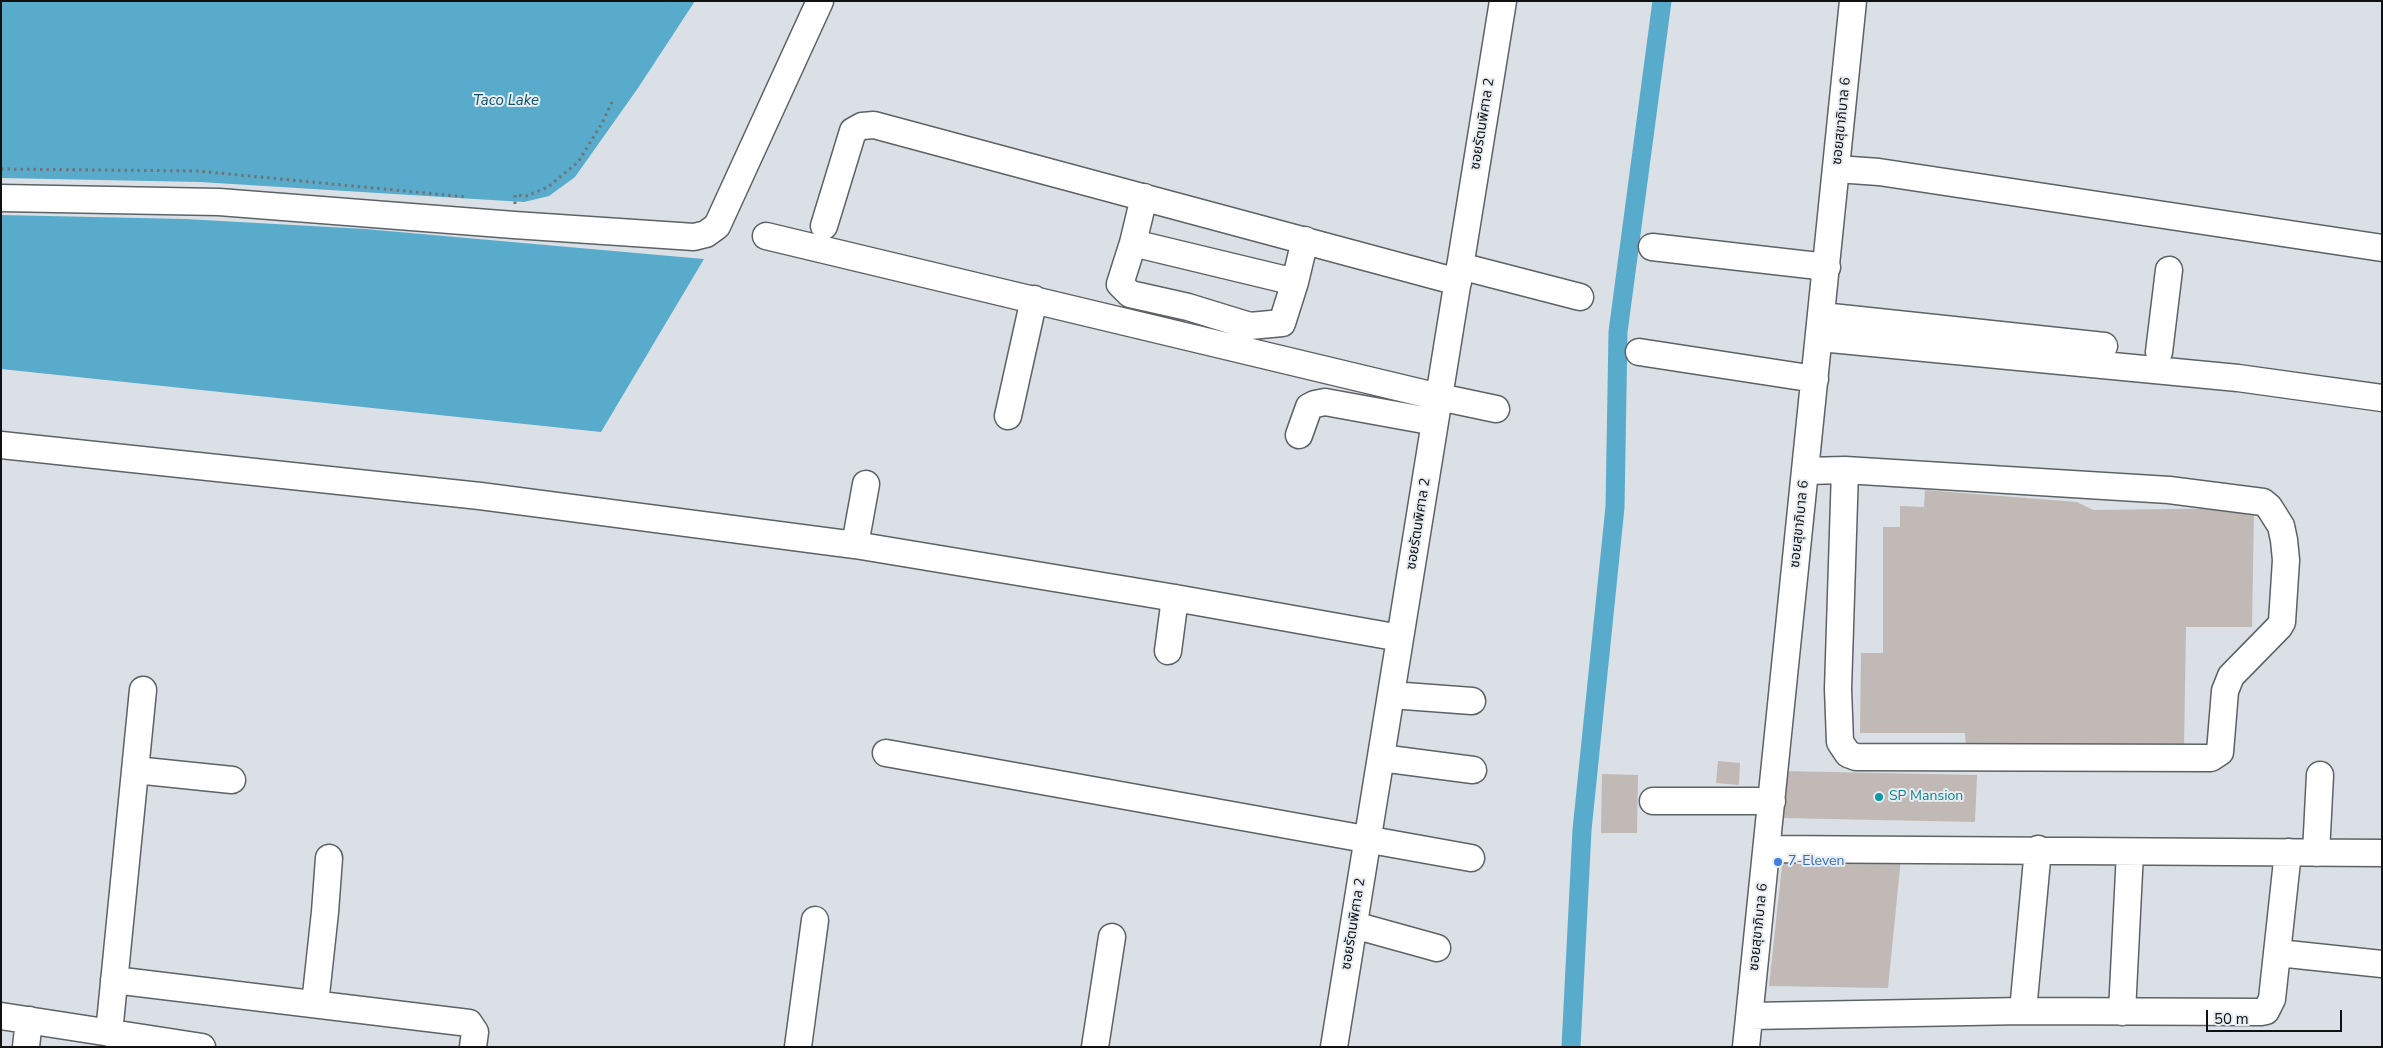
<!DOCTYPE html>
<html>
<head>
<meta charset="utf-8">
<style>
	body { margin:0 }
	#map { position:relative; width:2383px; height:1048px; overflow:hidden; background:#dae0e5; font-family:"Nunito Sans",sans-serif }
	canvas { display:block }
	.frame { position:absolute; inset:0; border:2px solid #0f1113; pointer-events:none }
	.scale { position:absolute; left:2206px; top:1010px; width:136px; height:22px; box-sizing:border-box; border:2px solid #0f1113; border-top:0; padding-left:6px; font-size:15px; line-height:18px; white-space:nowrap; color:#0f1113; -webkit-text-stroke:4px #e7edf2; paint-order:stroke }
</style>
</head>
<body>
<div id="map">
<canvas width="2383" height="1048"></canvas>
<div class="frame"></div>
<div class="scale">50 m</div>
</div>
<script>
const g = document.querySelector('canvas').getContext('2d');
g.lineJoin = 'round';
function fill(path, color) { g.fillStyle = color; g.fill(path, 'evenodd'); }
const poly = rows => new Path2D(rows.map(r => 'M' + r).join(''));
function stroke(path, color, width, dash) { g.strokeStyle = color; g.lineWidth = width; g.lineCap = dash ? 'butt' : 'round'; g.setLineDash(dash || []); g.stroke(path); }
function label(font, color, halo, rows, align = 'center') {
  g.font = font + ' "Nunito Sans","Noto Sans Thai",sans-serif'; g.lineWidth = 4; g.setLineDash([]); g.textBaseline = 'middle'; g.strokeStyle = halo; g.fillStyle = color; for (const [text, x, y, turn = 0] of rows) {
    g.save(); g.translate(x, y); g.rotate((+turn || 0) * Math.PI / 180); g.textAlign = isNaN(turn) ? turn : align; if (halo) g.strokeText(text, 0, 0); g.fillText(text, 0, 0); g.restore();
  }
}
fill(poly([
	[1,1,695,1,638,88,575,177,549,196,524,202,200,182,1,178],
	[1,215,185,219,365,229,704,259,601,432,1,369]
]), '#58abcb');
stroke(poly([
	[1571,1047,1582,830,1615,507,1618,332,1662,1]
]), '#58abcb', 19);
fill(poly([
	[1925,490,2077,502,2093,510,2254,508,2252,627,2186,627,2184,746,1966,748,1965,733,1860,733,1861,653,1883,653,1883,527,1900,527,1900,506,1924,507],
	[1718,761,1740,763,1739,785,1716,783],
	[1783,771,1977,775,1975,822,1781,818],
	[1602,774,1638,775,1637,833,1601,833],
	[1783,856,1901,858,1888,988,1769,986]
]), '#c0b9b6');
const minor = poly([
	[1837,169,1879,172,2382,248],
	[1144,197,1133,243,1120,284,1130,294,1188,307,1250,326,1282,323,1295,282,1305,240],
	[1,198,219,202,514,225,694,237,706,234,717,226,820,1],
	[824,226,853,131,862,126,874,125,1458,282],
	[766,236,1439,397,1496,409],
	[1133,243,1295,282],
	[1652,247,1827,267],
	[1460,266,1580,297],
	[1822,316,2104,346],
	[1820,338,2238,378,2382,398],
	[1639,352,1815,379],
	[2159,352,2169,270],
	[1008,416,1034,299],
	[1299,435,1309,407,1315,404,1325,402,1435,422],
	[1,445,480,496,855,545,1175,598,1400,638],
	[1806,471,1845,470,2169,490,2263,502,2269,507,2281,526,2284,540,2286,560,2282,622,2279,627,2231,676,2225,691,2220,752,2211,758,1856,757,1848,754,1840,742,1838,689,1845,470],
	[855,545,866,484],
	[1168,651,1175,598],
	[1391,695,1472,701],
	[886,753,1471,858],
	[1381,758,1473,770],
	[135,770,232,780],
	[1653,801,1772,801],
	[1767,849,2382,853],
	[2316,853,2320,775],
	[1354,925,1437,948],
	[2278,953,2382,964],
	[114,980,469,1023,475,1032,473,1047],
	[315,1004,325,912,329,858],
	[2023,1011,2038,849],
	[2122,1012,2130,852],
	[1,1016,202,1047],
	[1750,1016,2023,1011,2261,1012,2266,1011,2272,999,2288,852],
	[109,1033,143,690],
	[26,1047,29,1020],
	[798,1047,815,920],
	[1095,1047,1112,937],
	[1334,1047,1503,1],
	[1746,1047,1853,1]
]);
stroke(minor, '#5d6266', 29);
stroke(poly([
	[1,169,198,171,467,197],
	[515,204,515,195,526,196,548,187,578,162,601,125,613,100]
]), '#707478', 3, [2.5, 4]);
stroke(minor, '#fff', 26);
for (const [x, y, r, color] of [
	[1879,797,5,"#0f9aa8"],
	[1778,862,5,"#3f7fe0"]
]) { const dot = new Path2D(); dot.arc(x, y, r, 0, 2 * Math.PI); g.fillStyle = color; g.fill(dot); stroke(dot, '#e7edf2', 2); }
label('14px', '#0f1113', '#e7edf2', [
	["ซอยสุขาภิบาล 6",1842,121,-84],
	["ซอยรัตนพิศาล 2",1483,124,-81],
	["ซอยรัตนพิศาล 2",1419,524,-81],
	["ซอยสุขาภิบาล 6",1800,524,-84],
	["ซอยรัตนพิศาล 2",1354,924,-81],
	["ซอยสุขาภิบาล 6",1759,927,-84]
]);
label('14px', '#0d838f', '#e7edf2', [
	["SP Mansion",1889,797]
], 'left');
label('14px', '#366cbe', '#e7edf2', [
	["7-Eleven",1788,862]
], 'left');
label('italic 15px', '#0b5168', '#e7edf2', [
	["Taco Lake",506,101]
]);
</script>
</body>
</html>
